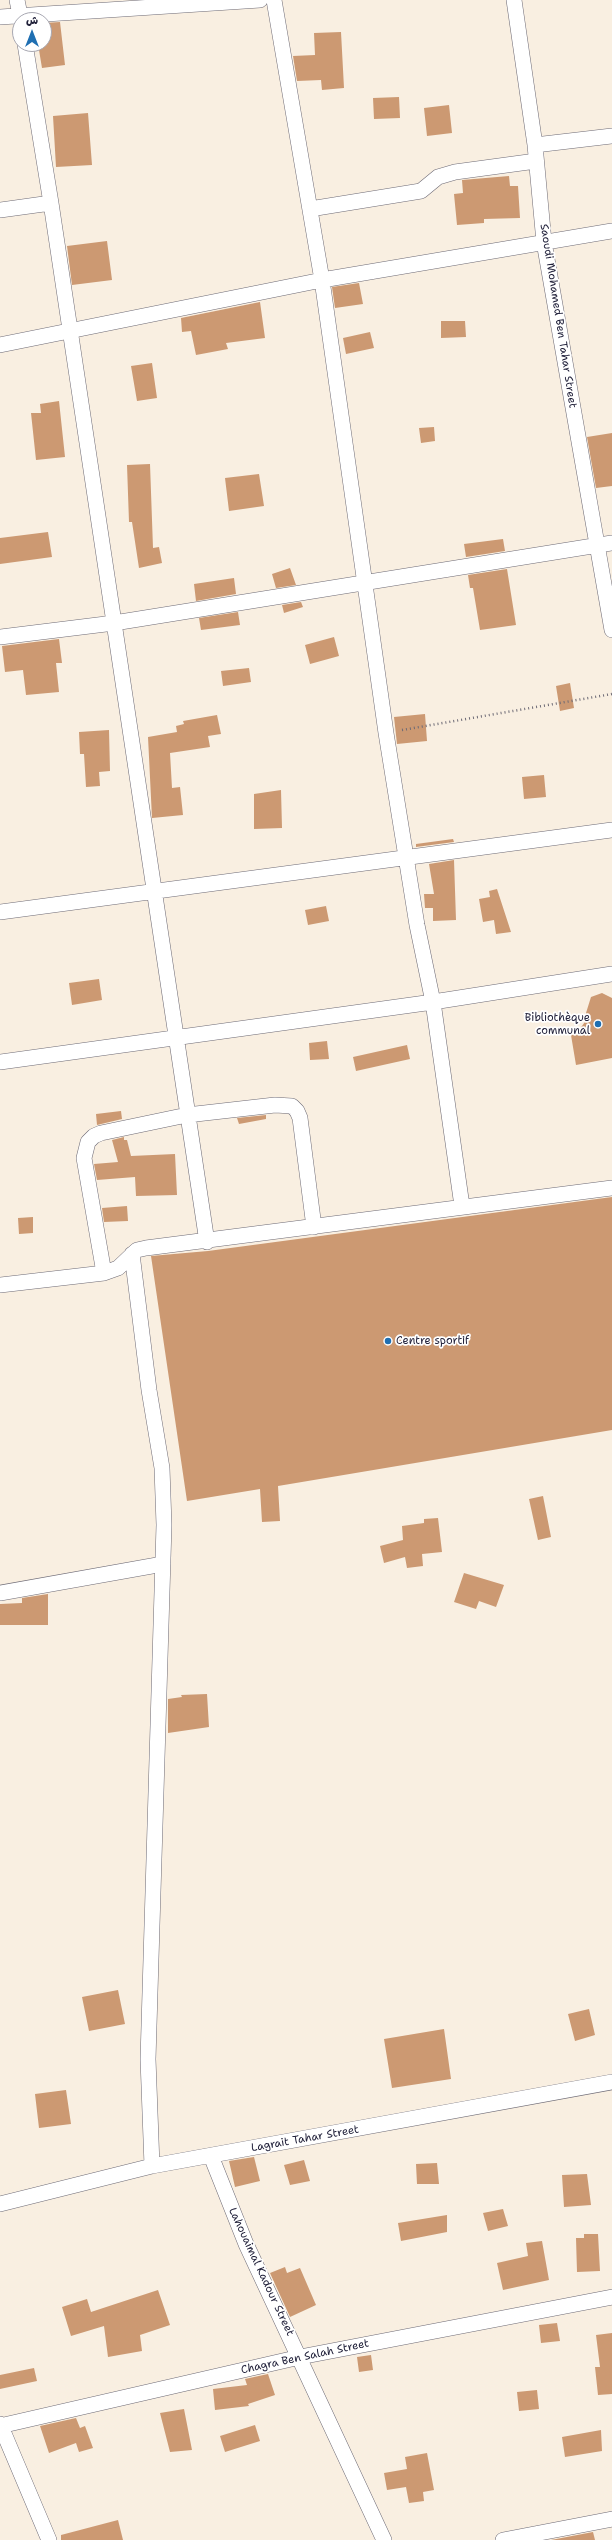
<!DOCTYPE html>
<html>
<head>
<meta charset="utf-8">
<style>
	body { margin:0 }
	#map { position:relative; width:612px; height:2540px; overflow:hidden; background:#f9efe1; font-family:"Shantell Sans","Playpen Sans Arabic",sans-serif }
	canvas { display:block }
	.north { position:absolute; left:12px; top:12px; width:40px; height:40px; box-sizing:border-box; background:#fff; border:1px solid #a7a7b1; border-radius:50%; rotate:0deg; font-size:11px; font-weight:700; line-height:16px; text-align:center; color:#22223b }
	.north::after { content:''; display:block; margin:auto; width:14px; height:18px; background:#1f6fb2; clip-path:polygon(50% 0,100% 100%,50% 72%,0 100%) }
</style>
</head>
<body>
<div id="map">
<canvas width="612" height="2540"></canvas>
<div class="north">ش</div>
</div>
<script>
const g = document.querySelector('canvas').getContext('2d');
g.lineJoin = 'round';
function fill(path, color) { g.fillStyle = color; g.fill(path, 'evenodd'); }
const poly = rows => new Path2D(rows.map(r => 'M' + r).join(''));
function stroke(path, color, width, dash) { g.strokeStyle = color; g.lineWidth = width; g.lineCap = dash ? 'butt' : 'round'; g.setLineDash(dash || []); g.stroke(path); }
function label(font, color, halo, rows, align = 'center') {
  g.font = font + ' "Shantell Sans",sans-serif'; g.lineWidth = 3.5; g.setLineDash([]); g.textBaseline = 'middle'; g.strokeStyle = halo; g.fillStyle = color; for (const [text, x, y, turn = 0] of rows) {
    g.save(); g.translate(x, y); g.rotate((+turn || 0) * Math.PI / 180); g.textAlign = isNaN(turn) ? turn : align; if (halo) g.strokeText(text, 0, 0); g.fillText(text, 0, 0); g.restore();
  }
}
fill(poly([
	[60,22,65,65,42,68,38,44,44,44,44,23],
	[341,32,344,88,322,90,321,80,297,81,293,56,315,55,314,33],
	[399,97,400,118,374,119,373,98],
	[449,105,452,133,427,136,424,108],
	[88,113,92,165,56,167,53,116],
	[509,176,510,186,518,186,520,218,484,219,484,223,457,225,454,194,463,193,462,180],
	[107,241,112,280,72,285,67,246],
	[359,283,363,304,335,308,332,287],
	[260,302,265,338,226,343,228,349,196,355,191,331,182,332,181,318],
	[441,321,465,321,466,337,441,338],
	[370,332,374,348,346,354,343,338],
	[152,363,157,398,137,401,131,366],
	[59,401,65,457,36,460,31,413,41,413,40,404],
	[434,427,435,441,421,443,419,428],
	[612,433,612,486,596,488,587,437],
	[150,464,153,548,159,547,162,563,139,568,132,522,129,522,127,465],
	[259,474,264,506,229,511,225,478],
	[48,532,52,557,0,564,0,538],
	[503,539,505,551,466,557,464,544],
	[290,568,296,585,276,588,272,574],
	[507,569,516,625,480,630,473,588,470,588,468,575],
	[234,578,236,594,196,601,194,584],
	[301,602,303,607,284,613,282,605],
	[238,612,240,625,201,630,199,618],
	[334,637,339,656,310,664,305,645],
	[59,639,62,663,56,663,59,692,26,695,23,670,5,672,2,646],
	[249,668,251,682,223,686,221,671],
	[570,683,574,708,560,711,556,686],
	[425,714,427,741,397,744,394,717],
	[217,715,221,734,208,736,210,747,170,753,172,788,180,787,183,815,152,818,148,737,177,732,176,726,184,724,183,721],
	[109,730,110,771,99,772,100,786,86,787,84,754,80,754,79,732],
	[544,775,546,797,524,799,522,777],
	[281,790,282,828,254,829,254,794],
	[453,839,454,842,416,847,416,844],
	[454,860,456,920,433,921,433,908,425,908,424,894,434,894,429,864],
	[497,889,511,932,496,934,494,920,483,922,479,899,490,897,489,891],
	[326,906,329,921,308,925,305,910],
	[99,979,102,1000,72,1005,69,983],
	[602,993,612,998,612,1058,576,1065,571,1035,577,1033,587,1019,586,1013,591,997],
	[327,1041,329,1059,310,1060,309,1043],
	[407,1045,410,1059,356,1071,353,1057],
	[121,1111,122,1119,97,1125,96,1114],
	[266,1115,266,1119,239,1124,237,1118],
	[124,1137,124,1140,127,1140,131,1156,175,1154,177,1195,136,1196,135,1177,97,1180,94,1164,118,1162,112,1140],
	[612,1197,612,1430,278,1486,280,1521,262,1522,260,1489,187,1501,151,1256,208,1251],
	[127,1206,128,1221,104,1222,102,1208],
	[33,1217,33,1233,19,1234,18,1218],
	[543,1496,551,1537,538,1540,529,1499],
	[438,1518,442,1552,422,1554,423,1566,407,1568,405,1557,384,1563,380,1546,403,1540,402,1526,424,1523,424,1519],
	[464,1573,504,1585,496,1607,479,1601,476,1609,454,1602],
	[48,1594,48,1625,0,1625,0,1604,22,1603,22,1598],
	[207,1694,209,1727,168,1733,168,1699,182,1697,181,1695],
	[118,1990,125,2024,89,2031,82,1997],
	[589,2009,595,2035,575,2041,568,2014],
	[444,2029,451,2079,392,2088,384,2039],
	[66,2090,71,2124,39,2128,35,2094],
	[254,2157,260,2181,235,2187,229,2161],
	[304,2160,310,2181,290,2185,284,2165],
	[437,2163,439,2184,417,2184,416,2164],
	[587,2174,591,2205,564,2207,562,2175],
	[503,2209,508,2226,488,2231,483,2213],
	[447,2215,447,2232,401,2241,398,2223],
	[584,2234,598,2234,600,2271,577,2272,576,2238,584,2238],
	[542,2241,549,2280,503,2290,497,2263,528,2256,526,2243],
	[285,2267,287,2273,300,2268,316,2305,290,2317,270,2273],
	[158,2290,170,2325,140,2335,142,2351,108,2357,104,2326,71,2336,62,2307,87,2299,91,2312],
	[557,2323,560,2341,541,2343,539,2325],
	[612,2333,612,2394,598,2395,595,2367,600,2367,596,2335],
	[371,2355,373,2370,359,2372,357,2357],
	[34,2368,37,2381,0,2389,0,2375],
	[268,2374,275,2395,248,2404,249,2406,215,2410,213,2389,247,2385,245,2379],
	[537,2390,539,2409,519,2411,517,2392],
	[184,2409,192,2450,170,2452,160,2413],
	[76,2418,80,2428,85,2426,93,2448,79,2452,76,2443,49,2453,40,2426],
	[255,2425,260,2441,225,2452,220,2436],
	[601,2430,602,2451,565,2457,562,2437],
	[427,2453,434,2490,423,2492,424,2501,409,2503,406,2487,387,2490,384,2473,407,2469,405,2457],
	[118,2520,123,2540,61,2540,61,2535],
	[593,2532,595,2540,551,2540]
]), '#cc9972');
const minor = poly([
	[17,0,21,20],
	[274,0,322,280,386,733,417,925,433,1002,462,1206],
	[514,0,535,145,544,242,612,630],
	[0,17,260,0],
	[25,44,51,203,207,1242],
	[535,145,612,136],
	[310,209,421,191,438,177,455,172,536,161],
	[0,210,51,203],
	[0,345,322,280,612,231],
	[0,637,114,623,612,543],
	[0,912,612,830],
	[0,1062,433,1002,612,974],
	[132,1254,149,1390,162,1468,164,1525,148,2059,152,2166],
	[104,1273,84,1158,88,1142,94,1136,101,1133,187,1115,275,1105,292,1106,297,1111,300,1118,314,1227],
	[0,1285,104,1273,118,1268,137,1250,146,1248,612,1188],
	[0,1593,163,1564],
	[211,2156,246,2244,384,2540],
	[0,2204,152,2166,612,2082],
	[0,2424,49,2540],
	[0,2426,300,2357,612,2297],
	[503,2540,612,2519]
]);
stroke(minor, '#6d6a75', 16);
stroke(poly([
	[402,730,612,694]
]), '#6d6a75', 2.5, [1, 3]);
stroke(minor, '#fff', 15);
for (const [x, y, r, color] of [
	[598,1024,4,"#1f6fb2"],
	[388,1341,4,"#1f6fb2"]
]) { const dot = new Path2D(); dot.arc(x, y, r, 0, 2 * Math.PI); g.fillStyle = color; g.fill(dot); stroke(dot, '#fff', 1.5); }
label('11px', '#22223b', '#fff', [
	["Saoudi Mohamed Ben Tahar Street",558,316,81],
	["Lagrait Tahar Street",305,2139,-10],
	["Lahouaimal Kadour Street",261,2272,65],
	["Chagra Ben Salah Street",305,2357,-12]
]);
label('11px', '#22223b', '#fff', [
	["Bibliothèque",590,1018],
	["communal",590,1031],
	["Centre sportif",396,1341,"left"]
], 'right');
</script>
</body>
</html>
